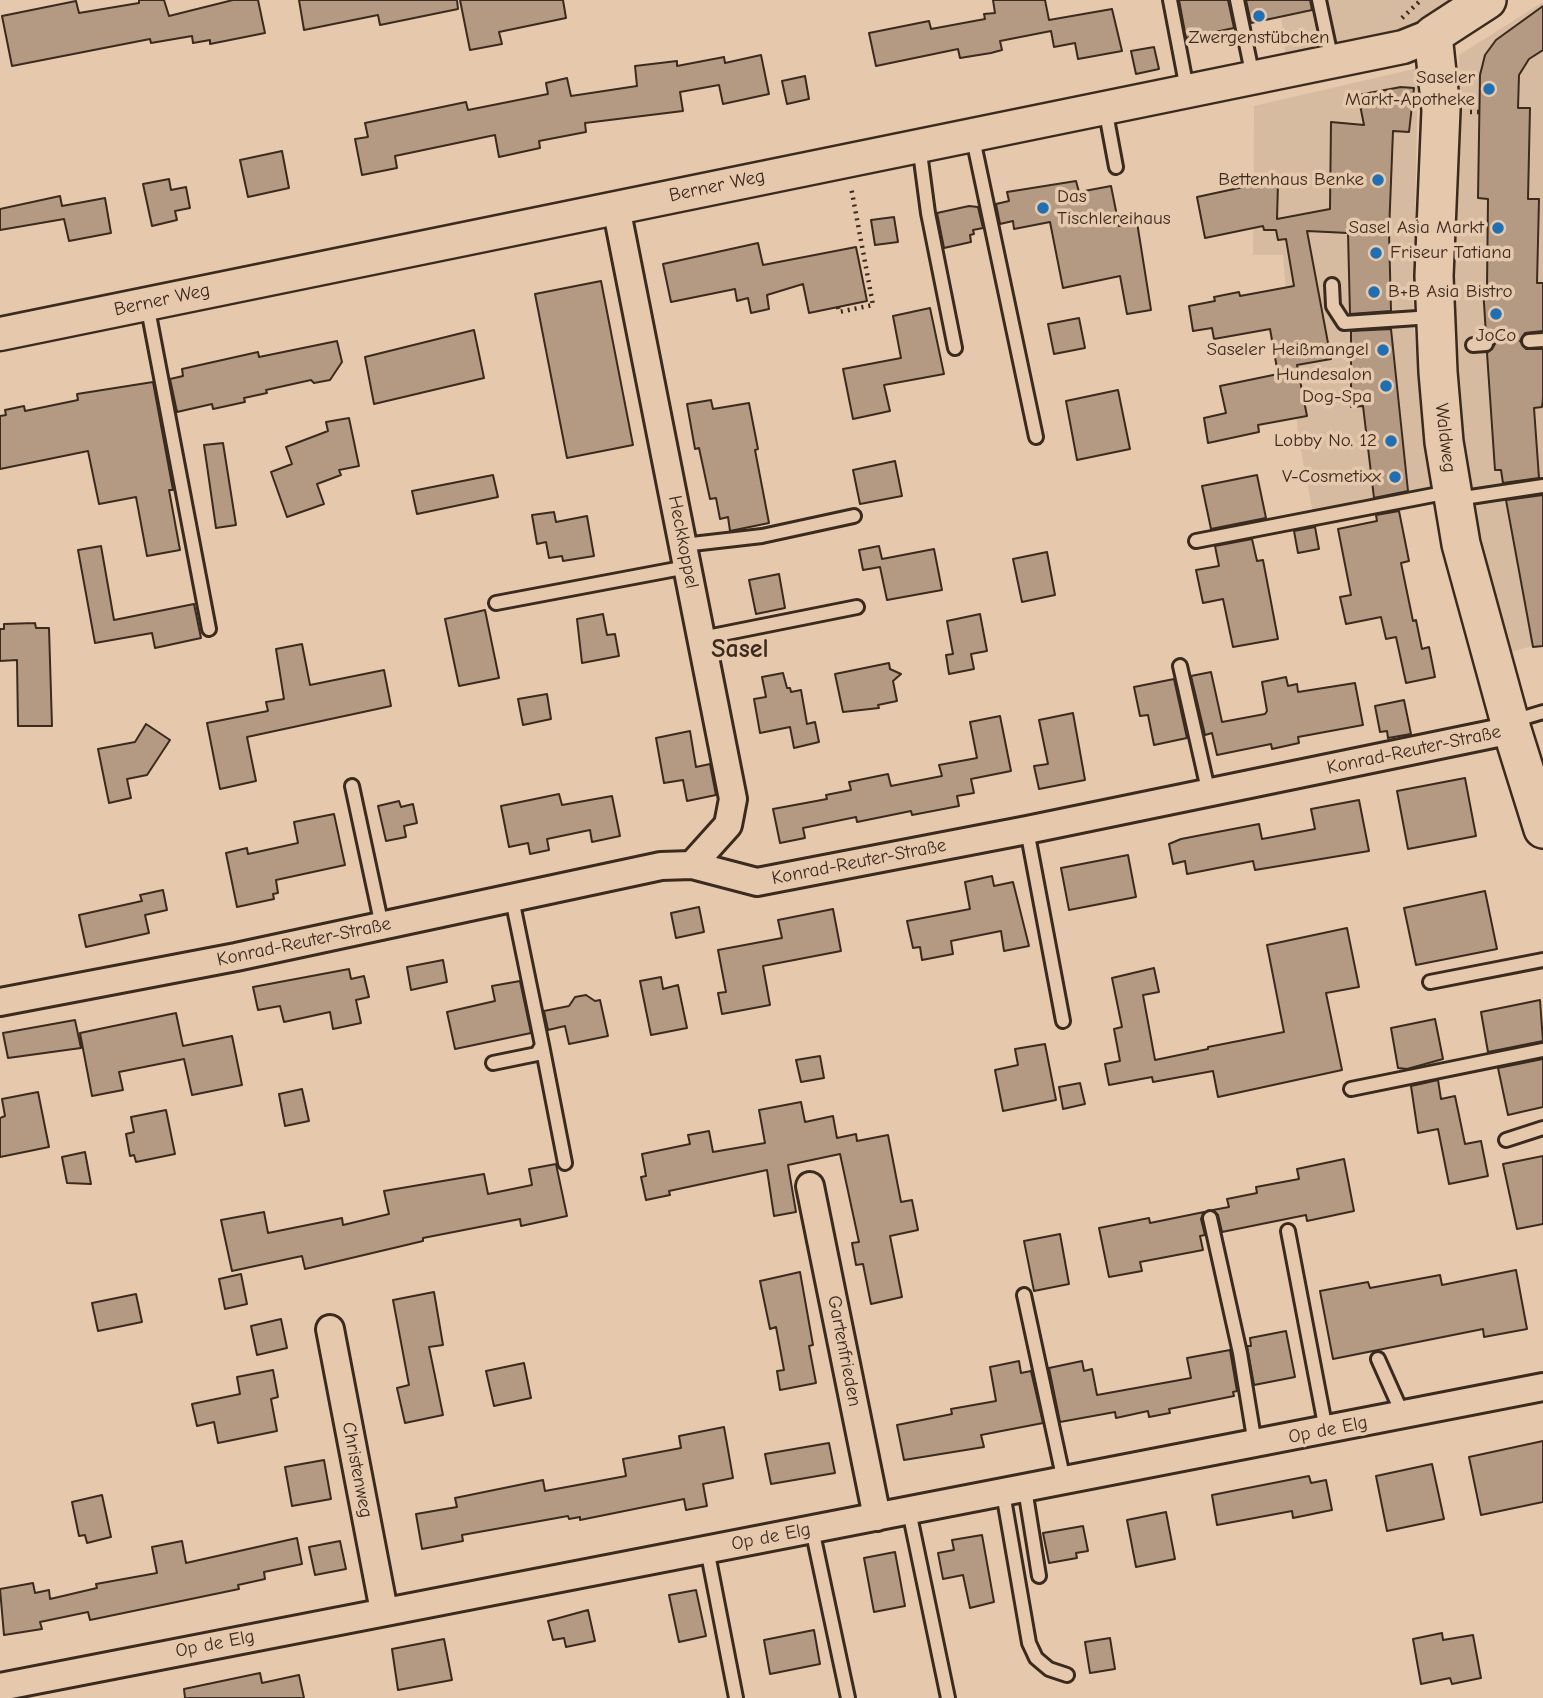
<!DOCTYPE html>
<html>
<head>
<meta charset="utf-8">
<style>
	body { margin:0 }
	canvas { display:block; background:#e6c9ad }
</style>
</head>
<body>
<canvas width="1543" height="1698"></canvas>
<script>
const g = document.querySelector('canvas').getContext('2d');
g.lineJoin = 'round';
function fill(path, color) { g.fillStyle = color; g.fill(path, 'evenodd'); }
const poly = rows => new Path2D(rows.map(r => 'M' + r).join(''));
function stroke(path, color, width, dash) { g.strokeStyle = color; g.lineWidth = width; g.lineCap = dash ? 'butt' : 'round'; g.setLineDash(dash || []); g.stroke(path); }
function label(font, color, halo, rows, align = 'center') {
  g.font = font + ' "Comic Neue",sans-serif'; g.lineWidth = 7; g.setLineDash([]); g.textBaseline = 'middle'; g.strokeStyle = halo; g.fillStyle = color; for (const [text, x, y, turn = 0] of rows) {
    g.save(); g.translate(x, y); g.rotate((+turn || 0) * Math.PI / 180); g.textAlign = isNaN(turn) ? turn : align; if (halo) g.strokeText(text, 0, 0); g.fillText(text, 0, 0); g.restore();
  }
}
fill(poly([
	[1279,0,1452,0,1444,21,1287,66],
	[1543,2,1543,643,1507,653,1472,506,1452,325,1459,55],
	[1418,68,1413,320,1433,501,1315,524,1298,435,1283,255,1253,255,1254,106]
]), '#d7bba0');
const building = poly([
	[139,0,164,0,169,16,233,0,258,0,265,33,210,44,210,40,193,43,192,36,151,43,150,39,12,66,2,16,76,1,79,13,139,3,139,0],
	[299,0,457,0,458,9,380,25,378,15,304,30,299,0],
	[460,0,563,0,566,18,499,32,502,44,470,50,460,0],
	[993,0,1045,0,1049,20,1112,9,1122,51,1078,59,1075,43,1054,47,1051,31,1000,41,1002,50,991,53,960,58,958,49,876,66,869,33,929,21,931,29,985,19,984,14,995,13,993,0],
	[1179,0,1228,0,1234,28,1186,38,1179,0],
	[1246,0,1310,0,1312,10,1251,23,1246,0],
	[1543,6,1543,50,1529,59,1519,75,1518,108,1530,108,1528,199,1539,199,1537,283,1543,283,1543,331,1525,333,1520,341,1526,349,1543,349,1543,398,1542,407,1534,408,1539,478,1503,483,1501,470,1495,470,1487,353,1495,344,1493,339,1486,335,1483,287,1487,286,1488,199,1478,198,1480,75,1485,55,1496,40,1543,6],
	[1154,47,1159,69,1136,74,1131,51,1154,47],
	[761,55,769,94,723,104,719,85,680,92,683,111,585,123,586,132,539,141,540,148,499,157,495,135,395,156,397,168,362,175,355,139,368,137,365,123,466,102,468,110,548,94,546,83,567,78,571,96,637,86,635,66,677,61,677,66,724,57,725,63,761,55],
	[805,76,809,99,787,104,782,81,805,76],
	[1401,87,1414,88,1409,132,1393,131,1389,232,1391,311,1350,314,1348,233,1307,231,1331,359,1297,365,1307,416,1258,425,1259,432,1208,443,1204,418,1226,413,1220,386,1278,374,1270,329,1214,339,1212,328,1193,331,1189,306,1215,301,1214,297,1239,292,1240,296,1294,286,1286,239,1278,240,1276,230,1264,230,1263,226,1205,238,1197,197,1262,183,1278,184,1277,219,1330,209,1331,122,1364,125,1358,95,1401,87],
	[282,151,289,188,248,197,240,160,282,151],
	[169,179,171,190,186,187,190,208,175,211,177,220,152,226,143,184,169,179],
	[1076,181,1079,192,1111,186,1119,226,1137,222,1151,310,1127,314,1120,276,1063,288,1050,222,1014,229,1013,221,1000,224,996,204,1009,201,1007,192,1076,181],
	[60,196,62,206,105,198,111,233,69,241,64,219,0,230,0,209,60,196],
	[969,206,978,207,983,228,973,230,974,234,970,235,971,242,944,248,937,213,969,206],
	[894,217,898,242,875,245,871,220,894,217],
	[758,243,763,265,856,247,867,301,809,313,803,284,767,295,769,309,751,313,748,298,737,301,735,289,671,302,663,264,758,243],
	[601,281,633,445,567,458,535,294,601,281],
	[930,308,944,374,884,385,890,411,853,419,843,369,901,358,893,316,930,308],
	[1079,318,1085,348,1054,354,1048,324,1079,318],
	[1391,329,1408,491,1374,498,1363,406,1351,407,1351,331,1391,329],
	[474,330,484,378,374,404,365,357,474,330],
	[337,341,342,362,330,380,314,383,311,380,266,390,267,393,244,398,245,402,213,409,212,404,177,412,170,379,183,376,182,369,258,352,259,357,337,341],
	[153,382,173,490,169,490,180,550,147,556,136,497,99,504,88,451,0,469,0,416,6,415,5,410,24,406,25,411,78,400,77,394,153,382],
	[1118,390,1130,449,1077,460,1066,401,1118,390],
	[711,400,713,409,749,403,758,449,755,450,769,523,730,531,728,517,720,519,716,498,710,499,699,448,695,449,687,404,711,400],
	[349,418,359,466,339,470,341,475,317,484,324,504,287,517,271,472,292,464,286,447,328,431,326,422,349,418],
	[223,443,236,525,216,528,204,445,223,443],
	[895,461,902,496,860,504,853,470,895,461],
	[493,475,498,497,417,514,412,491,493,475],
	[1257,475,1266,518,1211,529,1202,486,1257,475],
	[1543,495,1543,646,1533,647,1506,500,1543,495],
	[1399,511,1409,561,1401,563,1413,621,1416,620,1422,649,1429,647,1435,677,1406,683,1396,637,1386,639,1381,617,1346,624,1340,597,1351,595,1338,529,1377,521,1376,515,1399,511],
	[554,512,556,522,587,516,594,556,563,561,562,556,549,558,546,542,537,544,532,515,554,512],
	[1315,527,1319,549,1298,553,1294,531,1315,527],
	[1252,539,1257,561,1263,560,1278,639,1233,647,1223,599,1203,603,1196,570,1219,566,1215,546,1252,539],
	[101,546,114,620,194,604,201,638,155,648,152,633,95,643,78,550,101,546],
	[879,546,882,559,934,549,942,590,887,600,880,567,863,570,859,550,879,546],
	[1047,552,1055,595,1022,602,1013,559,1047,552],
	[779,574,785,608,756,614,749,580,779,574],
	[485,610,499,678,459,686,445,619,485,610],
	[603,614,607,635,615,634,619,656,582,663,577,619,603,614],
	[980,614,987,651,971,654,974,669,949,674,946,655,953,654,947,621,980,614],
	[35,623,36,628,49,628,52,726,18,726,17,660,0,661,0,629,4,629,4,624,35,623],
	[302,644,310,685,384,670,391,706,247,737,256,781,220,789,207,723,268,711,266,702,284,699,276,649,302,644],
	[889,663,890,669,901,674,893,681,897,701,878,705,879,708,843,712,835,674,889,663],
	[1211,672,1222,722,1265,714,1267,711,1262,682,1286,677,1288,686,1297,684,1298,692,1355,683,1363,725,1298,737,1299,743,1272,749,1271,744,1217,755,1212,733,1205,735,1191,676,1211,672],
	[783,673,787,688,790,688,791,692,801,690,807,724,815,722,819,742,794,748,790,727,760,733,754,699,766,697,762,677,783,673],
	[1174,679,1187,738,1154,745,1148,715,1140,716,1134,687,1174,679],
	[547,694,551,719,523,725,518,699,547,694],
	[1404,700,1411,734,1388,738,1387,731,1380,732,1375,706,1404,700],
	[1073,713,1085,780,1039,789,1034,766,1048,764,1039,720,1073,713],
	[1000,716,1011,771,971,779,974,793,957,796,959,806,912,815,911,811,857,822,856,817,803,828,805,838,780,843,773,809,827,799,826,795,851,790,849,782,888,774,891,786,942,776,939,765,977,758,970,722,1000,716],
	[146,724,170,740,147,775,127,779,131,798,109,803,98,749,135,742,146,724],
	[690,731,696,767,710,764,716,795,687,801,683,780,664,783,656,738,690,731],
	[1465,778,1476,836,1408,849,1397,791,1465,778],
	[559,794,562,805,612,796,620,836,592,842,590,830,547,839,549,850,530,854,528,843,509,847,501,806,559,794],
	[1359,800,1369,851,1255,870,1253,861,1187,874,1185,861,1173,864,1169,844,1181,839,1259,824,1262,839,1315,829,1311,809,1359,800],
	[399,801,401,807,413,804,417,823,404,826,406,837,386,841,378,806,399,801],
	[334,814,345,865,276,880,278,893,273,894,274,899,237,907,226,853,247,848,248,854,298,843,294,822,334,814],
	[1128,855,1136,897,1069,910,1061,868,1128,855],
	[992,876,994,886,1013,882,1029,946,1004,951,1001,931,951,941,953,954,922,960,920,947,913,948,907,921,970,909,965,882,992,876],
	[163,890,167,910,145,915,149,933,86,947,79,915,142,901,140,895,163,890],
	[1485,891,1497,949,1416,965,1404,908,1485,891],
	[699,907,704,932,676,938,671,913,699,907],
	[833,909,841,951,763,966,770,1005,722,1014,718,993,726,992,718,950,782,938,778,920,833,909],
	[1347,928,1359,987,1326,993,1342,1070,1218,1097,1213,1071,1153,1082,1152,1077,1109,1085,1105,1064,1120,1061,1114,1029,1122,1027,1112,978,1154,968,1159,992,1143,995,1155,1060,1208,1049,1208,1047,1284,1032,1267,945,1347,928],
	[443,960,447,982,411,990,407,967,443,960],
	[349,969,351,979,364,976,369,997,356,1000,361,1023,333,1029,330,1012,284,1022,280,1006,258,1010,253,987,349,969],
	[661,977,663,989,678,985,687,1028,651,1035,640,981,661,977],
	[520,981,531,1033,455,1049,447,1012,495,1001,492,986,520,981],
	[586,995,595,1001,600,1000,608,1036,569,1044,565,1026,548,1030,544,1011,569,1006,575,997,586,995],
	[1540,1000,1543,1041,1488,1052,1481,1012,1540,1000],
	[176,1013,183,1046,232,1036,242,1085,192,1095,184,1059,119,1072,123,1090,92,1096,80,1033,176,1013],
	[1435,1019,1443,1059,1407,1069,1398,1068,1391,1028,1435,1019],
	[75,1020,81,1048,8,1058,3,1033,75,1020],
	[1045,1044,1056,1100,1003,1111,995,1070,1018,1065,1015,1049,1045,1044],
	[820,1056,824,1078,801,1082,796,1060,820,1056],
	[1543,1059,1543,1107,1508,1115,1498,1068,1543,1059],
	[1438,1080,1441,1099,1455,1096,1465,1144,1481,1141,1488,1176,1449,1184,1438,1129,1418,1133,1411,1086,1438,1080],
	[1080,1083,1085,1104,1063,1109,1059,1087,1080,1083],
	[302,1089,309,1121,285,1126,279,1094,302,1089],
	[38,1092,49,1147,0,1157,0,1118,5,1116,2,1099,38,1092],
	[801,1102,805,1122,833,1116,837,1138,856,1134,857,1141,888,1135,901,1202,912,1200,918,1230,890,1236,902,1297,871,1304,863,1264,856,1265,852,1243,859,1242,840,1154,788,1165,796,1212,774,1216,767,1170,669,1191,670,1195,646,1200,641,1177,646,1176,642,1154,690,1144,688,1135,709,1131,713,1152,765,1143,759,1110,801,1102],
	[166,1110,175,1154,136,1162,134,1155,130,1156,126,1134,134,1132,131,1117,166,1110],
	[85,1152,91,1184,67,1183,62,1157,85,1152],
	[1543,1156,1543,1224,1517,1229,1503,1164,1543,1156],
	[1344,1159,1354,1211,1307,1221,1306,1215,1222,1232,1218,1215,1213,1210,1229,1207,1227,1199,1257,1193,1256,1187,1299,1179,1297,1169,1344,1159],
	[556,1164,567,1216,521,1226,520,1219,423,1238,423,1241,305,1269,302,1256,232,1271,221,1220,264,1212,268,1233,342,1218,343,1225,389,1214,384,1191,484,1174,488,1194,532,1185,529,1169,556,1164],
	[1204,1212,1201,1219,1205,1235,1200,1236,1203,1250,1140,1262,1142,1271,1109,1277,1099,1228,1149,1218,1150,1223,1204,1212],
	[1060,1234,1069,1284,1034,1291,1024,1241,1060,1234],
	[1516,1270,1527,1329,1484,1337,1483,1329,1333,1359,1320,1291,1368,1282,1370,1288,1440,1275,1442,1285,1516,1270],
	[800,1272,813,1345,809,1346,816,1383,780,1390,777,1371,784,1370,776,1327,770,1329,760,1281,800,1272],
	[241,1274,247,1304,225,1309,219,1279,241,1274],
	[434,1292,443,1345,429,1347,443,1415,405,1423,397,1388,409,1385,393,1300,434,1292],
	[136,1294,142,1322,98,1331,92,1303,136,1294],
	[281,1319,287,1348,257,1355,251,1326,281,1319],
	[1286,1331,1295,1377,1254,1385,1247,1346,1251,1346,1250,1338,1286,1331],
	[1230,1350,1237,1391,1233,1392,1234,1396,1169,1409,1170,1413,1149,1417,1148,1411,1116,1418,1115,1412,1060,1422,1049,1368,1082,1361,1084,1371,1092,1369,1097,1395,1191,1378,1187,1358,1230,1350],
	[1019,1361,1021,1373,1031,1371,1043,1423,981,1435,984,1447,904,1460,897,1425,952,1414,951,1409,996,1401,990,1367,1019,1361],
	[524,1363,531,1398,494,1406,486,1371,524,1363],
	[273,1370,278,1397,271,1399,277,1431,218,1443,214,1422,197,1426,192,1404,240,1394,237,1377,273,1370],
	[724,1427,733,1478,703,1484,707,1506,686,1510,684,1499,580,1520,580,1517,569,1519,568,1516,462,1535,463,1541,422,1549,416,1514,457,1507,455,1498,543,1480,545,1491,626,1476,623,1459,681,1448,679,1436,724,1427],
	[1543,1441,1543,1502,1481,1515,1469,1457,1543,1441],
	[829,1443,835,1473,771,1484,765,1454,829,1443],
	[324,1460,331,1499,292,1506,285,1467,324,1460],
	[1432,1464,1444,1519,1387,1531,1376,1476,1432,1464],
	[1309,1476,1311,1483,1326,1480,1332,1510,1293,1518,1292,1511,1217,1525,1212,1495,1309,1476],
	[102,1495,111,1537,87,1543,85,1535,79,1536,72,1502,102,1495],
	[1166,1512,1175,1559,1136,1567,1127,1520,1166,1512],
	[1083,1526,1088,1551,1076,1553,1077,1558,1049,1563,1043,1533,1083,1526],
	[982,1535,994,1602,970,1608,963,1575,943,1579,938,1553,954,1550,952,1540,982,1535],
	[297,1538,302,1564,264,1572,265,1579,238,1585,239,1589,90,1620,88,1612,40,1622,42,1629,4,1635,0,1589,33,1583,35,1593,49,1590,50,1599,97,1588,96,1584,157,1573,152,1547,182,1541,186,1563,297,1538],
	[340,1541,346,1569,315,1575,309,1547,340,1541],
	[895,1552,905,1606,874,1612,864,1558,895,1552],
	[696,1590,706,1636,679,1642,669,1595,696,1590],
	[588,1610,595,1641,566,1647,564,1638,553,1640,548,1621,588,1610],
	[814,1630,820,1664,770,1674,764,1640,814,1630],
	[1442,1633,1443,1640,1473,1635,1481,1678,1452,1684,1450,1678,1421,1684,1413,1639,1442,1633],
	[1110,1638,1115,1669,1090,1673,1085,1642,1110,1638],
	[444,1639,452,1680,398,1690,392,1649,444,1639],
	[260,1673,262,1683,299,1675,304,1698,185,1698,184,1689,260,1673]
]);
fill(building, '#b49a83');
stroke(building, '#3b2a1e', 2);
const service = poly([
	[1170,0,1187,89],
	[1237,0,1253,77],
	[1319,0,1332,61],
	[1105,108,1116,167],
	[972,134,1036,437],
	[919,145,928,213,955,348],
	[1332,285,1333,306,1344,323,1432,317],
	[147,304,209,629],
	[1529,341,1543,340],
	[1473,345,1486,344],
	[1457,499,1543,486],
	[1196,541,1449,492],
	[683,545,762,536,854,516],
	[496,603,687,567],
	[702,638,857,607],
	[1180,666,1209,794],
	[1513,721,1543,712],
	[352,786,382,926],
	[1027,830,1063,1021],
	[1430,982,1543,960],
	[542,1045,565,1163],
	[493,1063,537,1054,542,1045,512,899],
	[1351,1089,1543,1050],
	[1506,1140,1543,1128],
	[1210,1218,1240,1353,1255,1444],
	[1288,1231,1326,1430],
	[1024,1295,1064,1481],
	[1378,1359,1403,1415],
	[1025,1489,1039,1576],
	[1003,1493,1029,1643,1036,1658,1049,1669,1067,1675],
	[909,1511,948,1698],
	[812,1529,848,1698],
	[707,1549,736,1698]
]);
const minor = poly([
	[616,207,733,799,728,825,692,865],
	[0,1002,236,957,661,866,692,865,757,882,1027,830,1512,730],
	[810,1186,877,1517],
	[330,1329,384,1611],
	[0,1687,1543,1387]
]);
const tertiary = poly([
	[0,334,1403,47,1433,35]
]);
const secondary = poly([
	[1487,0,1433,35,1441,110,1434,276,1438,372,1444,442,1461,544,1512,730,1543,829]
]);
stroke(service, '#3b2a1e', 18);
stroke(minor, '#3b2a1e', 32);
stroke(tertiary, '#3b2a1e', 37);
stroke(secondary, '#3b2a1e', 42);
stroke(poly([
	[1402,18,1421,0],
	[1470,112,1480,112],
	[838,307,839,312,873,305,851,187]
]), '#3b2a1e', 4.5, [2, 5]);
stroke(service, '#e6c9ad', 12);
stroke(minor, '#e6c9ad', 26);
stroke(tertiary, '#e6c9ad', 32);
stroke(secondary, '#e6c9ad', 37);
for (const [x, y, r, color] of [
	[1259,16,7,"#1f6fb2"],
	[1489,89,7,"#1f6fb2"],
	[1378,180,7,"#1f6fb2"],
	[1043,208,7,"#1f6fb2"],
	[1498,228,7,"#1f6fb2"],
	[1376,253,7,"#1f6fb2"],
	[1374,292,7,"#1f6fb2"],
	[1496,314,7,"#1f6fb2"],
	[1383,350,7,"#1f6fb2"],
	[1386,386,7,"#1f6fb2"],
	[1391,441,7,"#1f6fb2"],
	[1395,477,7,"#1f6fb2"]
]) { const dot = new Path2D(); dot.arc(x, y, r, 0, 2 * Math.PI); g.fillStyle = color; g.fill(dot); stroke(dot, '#e6c9ad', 2.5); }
label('19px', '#3b2a1e', '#e6c9ad', [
	["Zwergenstübchen",1259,38,"center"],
	["Saseler",1475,78],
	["Markt-Apotheke",1475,100],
	["Bettenhaus Benke",1364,180],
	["Das",1057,197,"left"],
	["Tischlereihaus",1057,219,"left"],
	["Sasel Asia Markt",1484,228],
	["Friseur Tatiana",1390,253,"left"],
	["B+B Asia Bistro",1388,292,"left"],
	["JoCo",1496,336,"center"],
	["Saseler Heißmangel",1369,350],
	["Hundesalon",1372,375],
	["Dog-Spa",1372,397],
	["Lobby No. 12",1377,441],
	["V-Cosmetixx",1381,477]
], 'right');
label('19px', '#3b2a1e', '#e6c9ad', [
	["Berner Weg",717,186,-12],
	["Berner Weg",162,300,-12],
	["Waldweg",1445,438,83],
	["Heckkoppel",683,542,79],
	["Konrad-Reuter-Straße",1414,750,-12],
	["Konrad-Reuter-Straße",859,862,-11],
	["Konrad-Reuter-Straße",304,942,-12],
	["Gartenfrieden",844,1351,79],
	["Op de Elg",1328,1430,-11],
	["Christenweg",357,1470,79],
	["Op de Elg",771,1537,-11],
	["Op de Elg",215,1644,-11]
]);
label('bold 26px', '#3b2a1e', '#e6c9ad', [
	["Sasel",740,650]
]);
</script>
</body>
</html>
